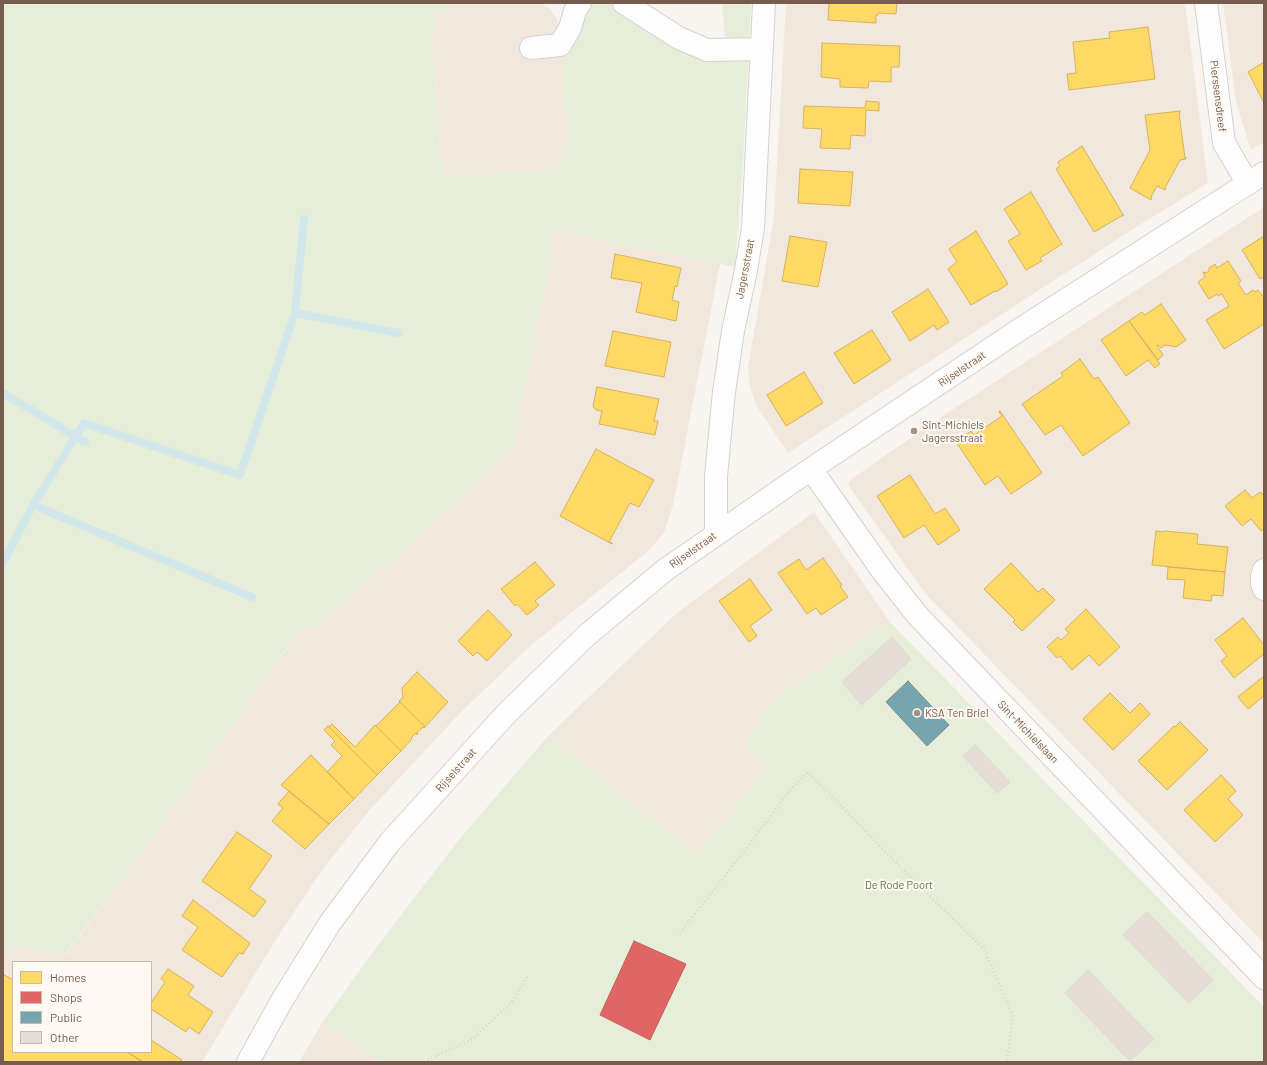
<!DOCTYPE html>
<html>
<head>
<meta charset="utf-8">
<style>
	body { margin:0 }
	#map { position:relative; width:1267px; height:1065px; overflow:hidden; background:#f8f4ef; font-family:Barlow,sans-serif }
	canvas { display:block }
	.frame { position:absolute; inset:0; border:4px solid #775c4e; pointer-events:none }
	.legend { position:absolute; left:12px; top:961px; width:140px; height:92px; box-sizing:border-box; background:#fef9f2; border:1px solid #c8bab0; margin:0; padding:5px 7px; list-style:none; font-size:12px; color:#775c4e }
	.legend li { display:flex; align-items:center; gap:8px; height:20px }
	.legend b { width:20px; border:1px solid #c8bab0 }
</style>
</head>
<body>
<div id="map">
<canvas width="1267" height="1065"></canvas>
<div class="frame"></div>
<ul class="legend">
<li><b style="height:11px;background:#ffd966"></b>Homes</li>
<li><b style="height:11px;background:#e06666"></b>Shops</li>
<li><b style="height:11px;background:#76a5af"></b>Public</li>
<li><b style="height:11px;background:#e5ddd6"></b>Other</li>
</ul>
</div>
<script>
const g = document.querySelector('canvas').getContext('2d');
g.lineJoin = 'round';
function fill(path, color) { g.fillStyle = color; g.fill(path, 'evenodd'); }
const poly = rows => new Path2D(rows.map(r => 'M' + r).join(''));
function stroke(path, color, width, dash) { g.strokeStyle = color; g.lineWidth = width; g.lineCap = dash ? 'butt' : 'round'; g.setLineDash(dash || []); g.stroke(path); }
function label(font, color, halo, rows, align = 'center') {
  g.font = font + ' Barlow,sans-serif'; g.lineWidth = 4; g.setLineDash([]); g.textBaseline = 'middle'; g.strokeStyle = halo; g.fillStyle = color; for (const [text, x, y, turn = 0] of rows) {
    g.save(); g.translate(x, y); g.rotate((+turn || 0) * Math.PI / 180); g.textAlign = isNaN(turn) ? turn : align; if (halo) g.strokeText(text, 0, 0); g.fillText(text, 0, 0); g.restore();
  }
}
fill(poly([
	[468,3,540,3,549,8,557,19,560,32,568,149,562,159,555,167,542,172,442,174,432,35,437,21,446,9,457,4],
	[786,3,1185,3,1208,183,1141,224,788,453,756,405,750,387,748,367,774,218],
	[1223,3,1264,3,1264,142,1251,150,1236,102],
	[1264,207,1264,943,925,593,851,489,848,483,850,480,941,417],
	[556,231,720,264,673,505,664,533,647,552,530,646,459,714,367,813,320,873,273,944,202,1062,3,1062,3,947,36,949,53,954,57,953,66,955,143,851,279,659,279,658,292,643,304,625,313,630,343,602,380,571,486,475,512,448],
	[13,962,151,962,151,1052,13,1052],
	[814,512,890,622,772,701,767,767,697,855,548,736,678,612],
	[322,1023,383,1062,299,1062]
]), '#f1e7dd');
fill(poly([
	[3,3,468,3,457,4,446,9,437,21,432,35,442,174,542,172,555,167,562,159,568,149,560,45,580,3,624,3,726,49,722,3,751,3,743,160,735,267,556,231,512,448,486,475,380,571,343,602,313,630,304,625,292,643,279,657,280,658,143,851,65,955,57,953,53,954,36,949,3,947],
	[890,622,1264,1007,1264,1062,383,1062,322,1023,373,952,457,842,548,736,697,855,767,767,746,741,772,701]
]), '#e6eeda');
const homes = poly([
	[829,3,897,3,896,14,878,13,878,15,876,15,876,23,828,20,829,3],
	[1148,27,1155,79,1069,90,1067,74,1076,73,1073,42,1110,38,1109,32,1148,27],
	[822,43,900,46,899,67,891,67,891,82,869,81,868,88,840,87,840,79,821,77,822,43],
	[1264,62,1264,103,1248,72,1264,62],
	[866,101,879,102,879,111,866,110,865,136,851,135,850,149,820,148,822,129,803,128,804,106,865,108,866,101],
	[1180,111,1180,113,1179,113,1185,158,1186,157,1186,159,1180,160,1165,188,1166,189,1165,190,1157,186,1151,197,1152,198,1151,200,1130,188,1150,150,1145,115,1180,111],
	[1082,146,1124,216,1123,216,1123,215,1094,232,1056,169,1060,166,1058,162,1082,146],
	[800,169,853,172,850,206,798,203,800,169],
	[1031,192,1062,244,1040,258,1042,261,1026,270,1008,241,1020,234,1004,209,1031,192],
	[976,231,1008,284,996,292,995,291,971,305,948,269,957,262,949,249,976,231],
	[790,236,827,242,818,287,782,281,790,236],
	[1264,236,1264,277,1260,279,1242,250,1264,236],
	[615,254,681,268,677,287,675,286,672,300,679,302,676,321,636,312,642,283,611,278,615,254],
	[1228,261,1241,281,1238,283,1246,295,1253,290,1255,292,1258,290,1264,298,1264,324,1224,349,1206,320,1229,306,1222,294,1218,296,1217,294,1209,299,1198,282,1205,277,1203,272,1206,273,1209,271,1209,268,1215,264,1217,268,1228,261],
	[928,289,949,322,937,330,934,325,910,341,892,312,928,289],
	[1161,304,1186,340,1176,347,1165,345,1161,348,1158,345,1157,346,1163,355,1158,360,1129,321,1142,312,1145,315,1161,304],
	[1129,321,1160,364,1155,368,1148,360,1126,376,1101,340,1129,321],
	[872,330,891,360,854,384,834,353,872,330],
	[613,331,671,342,664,377,605,366,613,331],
	[1080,359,1094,379,1098,377,1130,423,1083,456,1061,425,1045,435,1022,404,1063,376,1061,373,1080,359],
	[804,372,823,403,786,426,767,395,804,372],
	[597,387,659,399,654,421,658,421,655,435,599,424,602,411,596,410,593,406,597,387],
	[1000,411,1042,473,1011,494,998,476,985,485,956,442,971,431,974,435,1002,416,999,412,1000,411],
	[596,449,654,480,639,507,630,503,609,542,612,543,612,544,560,516,596,449],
	[910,475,935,514,945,508,960,530,938,545,924,525,904,538,877,496,910,475],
	[1245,490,1252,498,1259,493,1261,492,1264,496,1264,528,1261,531,1251,519,1242,526,1225,506,1245,490],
	[1156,531,1163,532,1164,531,1198,534,1197,544,1228,547,1225,572,1152,565,1156,531],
	[823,558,842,585,840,586,848,597,821,615,816,608,807,614,778,573,799,559,806,570,823,558],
	[535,562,555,585,535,601,539,605,527,615,517,604,515,606,501,589,535,562],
	[1011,563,1038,592,1043,588,1055,600,1022,631,1013,622,1015,620,984,589,1011,563],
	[1168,567,1225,572,1223,596,1212,595,1211,601,1183,598,1185,580,1167,579,1168,567],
	[750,579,772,610,750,626,757,636,749,642,719,601,750,579],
	[1086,609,1120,647,1099,666,1089,655,1072,670,1060,656,1057,658,1047,647,1058,637,1061,640,1069,633,1065,629,1086,609],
	[488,610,512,635,487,661,477,652,473,656,458,641,488,610],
	[1243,618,1264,645,1264,654,1234,678,1221,661,1227,656,1215,640,1243,618],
	[417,672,448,702,425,727,399,701,403,698,402,688,417,672],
	[1264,676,1264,696,1248,709,1238,697,1264,676],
	[1110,693,1130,713,1140,703,1150,714,1113,750,1083,719,1110,693],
	[400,702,425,727,424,728,423,727,417,733,418,734,417,735,416,733,411,738,412,739,401,751,376,726,400,702],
	[1180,722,1208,750,1167,790,1138,761,1174,726,1175,727,1180,722],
	[332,724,355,747,375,725,401,751,377,775,329,727,332,724],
	[328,726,377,775,354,799,327,772,342,756,331,745,335,741,324,730,328,726],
	[311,755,354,799,329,824,281,785,311,755],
	[1221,775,1236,791,1228,799,1243,815,1215,842,1184,810,1221,775],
	[289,791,329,824,305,849,272,821,283,808,278,804,289,791],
	[237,832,272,856,249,889,266,901,254,917,202,881,237,832],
	[193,900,250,943,243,954,239,953,222,977,182,950,198,927,182,916,193,900],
	[168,969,194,986,188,995,213,1012,199,1034,189,1027,186,1032,151,1009,151,1003,165,982,161,979,168,969],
	[3,974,13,980,13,1052,127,1052,143,1062,3,1062,3,974],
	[151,1040,182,1060,180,1062,143,1062,127,1052,151,1052,151,1040]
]);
fill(homes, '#ffd966');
stroke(homes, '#d6b45f', 1);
const shops = poly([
	[634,941,686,964,650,1040,600,1015,634,941]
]);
fill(shops, '#e06666');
stroke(shops, '#c0635f', 1);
const public = poly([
	[908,681,949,725,927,746,886,702,908,681]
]);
fill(public, '#76a5af');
stroke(public, '#768f92', 1);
stroke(poly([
	[295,313,304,219],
	[3,393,85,442],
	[3,563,33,505],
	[252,597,33,505,84,423,240,475,295,313,398,333]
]), '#d1e7e9', 8);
const building = poly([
	[892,637,911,659,862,705,842,682,892,637],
	[975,745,1010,782,997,793,963,756,975,745],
	[1147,912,1213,980,1189,1003,1123,935,1147,912],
	[1088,970,1154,1039,1130,1061,1065,993,1088,970]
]);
fill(building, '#e5ddd6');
stroke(building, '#e1d8d1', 1);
const minor = poly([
	[624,3,679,38,707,50,762,49],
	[1206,3,1224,143,1248,184],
	[531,48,560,45,570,28,575,11,580,3],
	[811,469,884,573,918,616,1264,978],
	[716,534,716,476,724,392,733,331,746,270,753,228,764,3],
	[1264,570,1262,576,1262,584,1264,589],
	[248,1062,281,1002,330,923,390,842,507,713,587,635,665,570,811,469,1019,330,1264,173]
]);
stroke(minor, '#d7d1cd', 24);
stroke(poly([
	[680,933,745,850,791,789,808,772,904,871,984,949,1013,1016,1007,1062],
	[424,1062,472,1039,511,1003,527,977]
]), '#dad3d0', 2.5, [1, 3]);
stroke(minor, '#fefdfd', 22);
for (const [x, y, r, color] of [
	[914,431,4,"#a49186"],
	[917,713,4,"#a49186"]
]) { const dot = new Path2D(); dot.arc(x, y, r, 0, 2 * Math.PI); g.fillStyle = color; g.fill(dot); stroke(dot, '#fef9f2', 1.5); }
label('11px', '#775c4e', '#fef9f2', [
	["Pierssensdreef",1218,96,83],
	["Jagersstraat",745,269,-79],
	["Rijselstraat",962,369,-34],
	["Rijselstraat",693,550,-35],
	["Sint-Michielslaan",1028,732,46],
	["Rijselstraat",456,770,-48]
]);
label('11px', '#775c4e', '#fef9f2', [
	["Sint-Michiels",922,425],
	["Jagersstraat",922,438],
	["KSA Ten Briel",925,713]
], 'left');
label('11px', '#577c46', '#fef9f2', [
	["De Rode Poort",899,885]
]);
</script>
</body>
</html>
